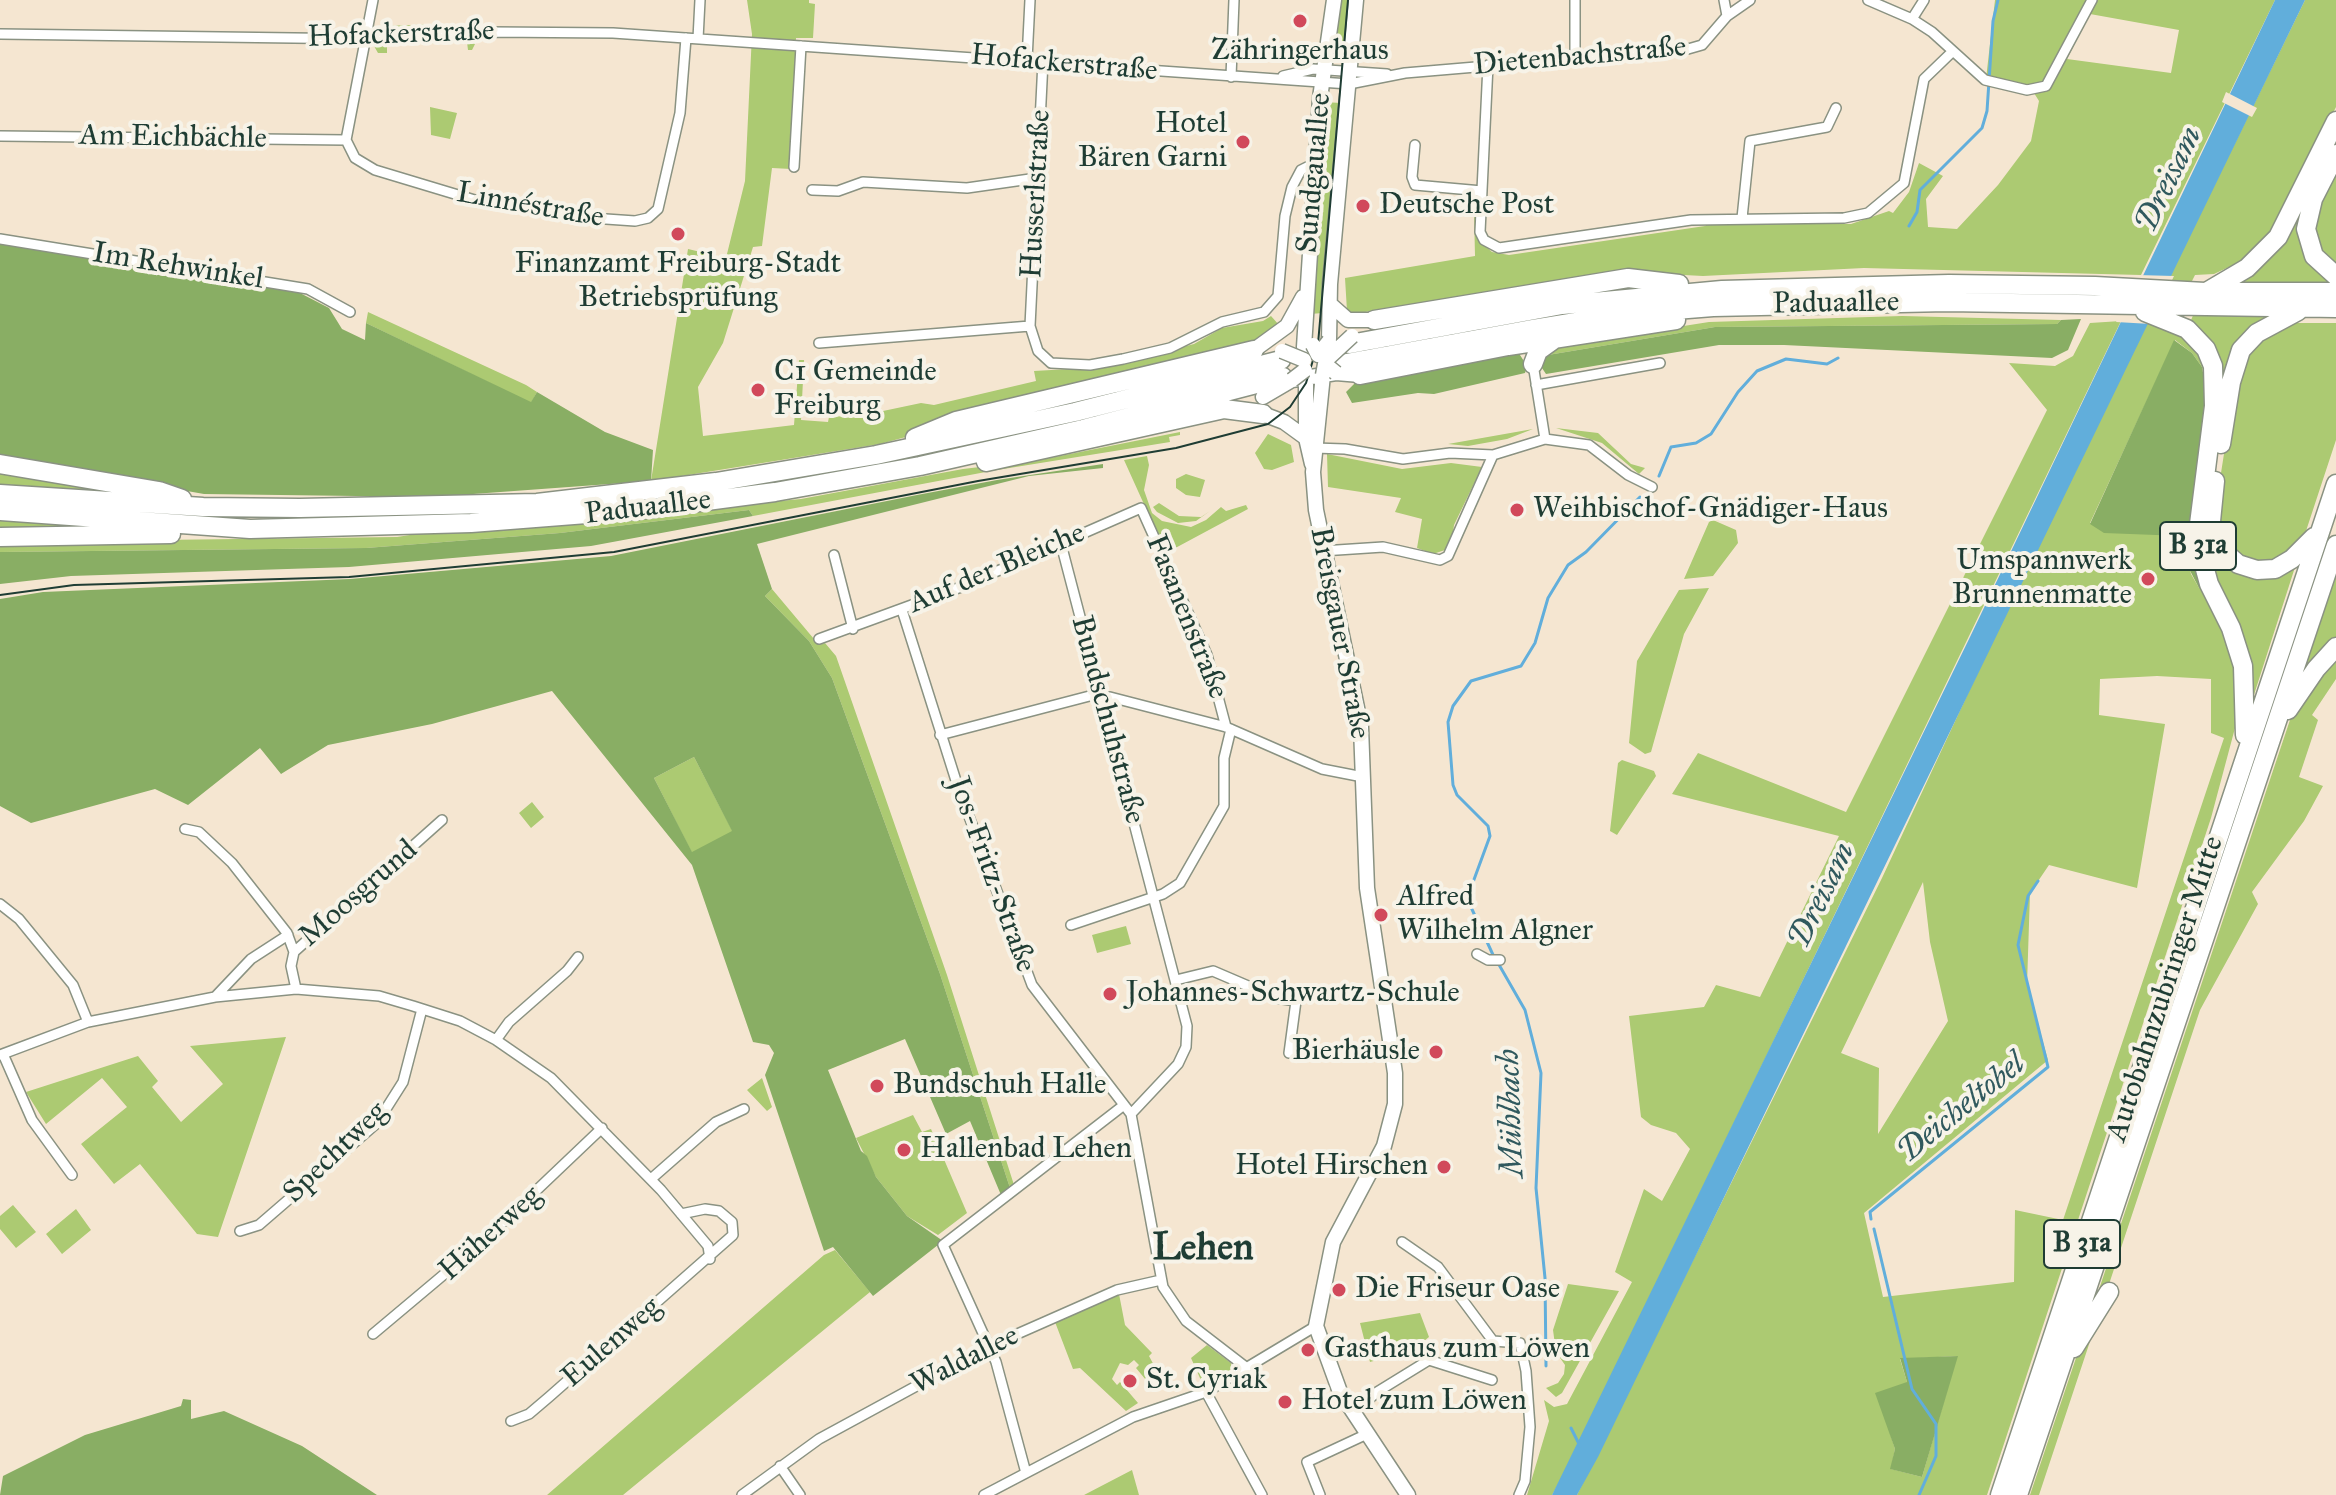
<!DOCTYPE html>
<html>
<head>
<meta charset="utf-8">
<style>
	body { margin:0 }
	canvas { display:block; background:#f5e6d1 }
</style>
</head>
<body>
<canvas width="2336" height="1495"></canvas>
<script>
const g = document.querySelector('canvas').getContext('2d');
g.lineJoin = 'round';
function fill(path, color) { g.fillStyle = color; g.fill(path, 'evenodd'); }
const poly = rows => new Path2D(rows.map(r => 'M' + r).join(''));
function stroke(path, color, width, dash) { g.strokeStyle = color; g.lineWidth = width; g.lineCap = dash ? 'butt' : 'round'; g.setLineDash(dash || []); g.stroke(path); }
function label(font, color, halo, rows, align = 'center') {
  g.font = font + ' "IM FELL Great Primer",serif'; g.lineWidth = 8; g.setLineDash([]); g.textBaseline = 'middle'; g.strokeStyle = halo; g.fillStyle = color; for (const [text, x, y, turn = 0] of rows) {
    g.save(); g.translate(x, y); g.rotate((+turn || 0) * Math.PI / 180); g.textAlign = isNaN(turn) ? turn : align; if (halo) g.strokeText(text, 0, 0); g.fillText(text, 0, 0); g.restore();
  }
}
fill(poly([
	[747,0,809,0,809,3,815,4,813,38,796,38,791,169,772,168,762,246,753,247,723,343,698,387,703,436,794,425,799,360,804,360,801,420,828,422,829,417,864,415,921,403,934,405,1036,381,1034,371,1104,367,1194,344,1222,328,1263,321,1271,316,1279,325,1252,343,880,444,651,481,688,249,726,258,745,181,752,34],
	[1338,0,1353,0,1348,52,1331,52],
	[1995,0,2275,0,2141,275,1864,268,1703,276,1627,272,1352,314,1347,311,1345,278,1475,256,1474,212,1478,238,1484,245,1492,252,1509,255,1705,226,1709,223,1851,224,1889,211,1893,213,1909,192,1919,163,1943,176,1926,199,1928,227,1957,229,1998,185,2031,141,2039,101,2029,85,1986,79],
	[2090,14,2179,30,2171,73,2067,59],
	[2305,0,2336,0,2336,107,2273,233,2246,259,2214,274,2195,275,2169,327,2184,335,2203,359,2210,388,2189,533,2206,389,2202,367,2192,353,2175,340,2090,523,2182,536,2191,574,2199,588,2203,588,2237,665,2239,713,2211,818,1987,1495,1577,1495,1882,878,2012,599],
	[2157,676,2211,679,2211,733,2224,738,2063,1220,2015,1210,2014,1282,1883,1297,1864,1213,2048,1060,2027,985,2030,893,2049,865,2137,888,2165,724,2099,715,2100,679],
	[1923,882,1930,942,1948,1021,1878,1134,1879,1068,1841,1053],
	[1957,1356,1922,1477,1891,1469,1895,1449,1889,1430,1907,1382,1900,1359],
	[435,24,436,30,386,32,386,26],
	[470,40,475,44,472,50,468,50,467,42,387,45,387,53,378,53,374,46],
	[1324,102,1341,103,1323,313,1310,314],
	[430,107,457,113,450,139,431,135],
	[2336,135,2336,143,2308,199,2302,222,2336,285,2232,286,2278,249],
	[2336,163,2336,271,2326,264,2312,221],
	[368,312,526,385,537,392,531,403,366,323],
	[2194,313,2275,313,2245,336,2231,361,2207,510,2213,545,2236,569,2270,574,2297,561,2251,704,2243,654,2204,559,2201,516,2219,390,2215,362,2208,344,2189,325],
	[1902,316,2061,320,2057,324,1715,327,1542,356,1550,347,1709,322],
	[2121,321,1568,1467,1552,1495,1527,1495,1549,1421,1544,1400,1554,1407,1567,1404,1632,1282,1615,1272,1644,1189,1662,1201,1690,1149,1676,1133,1651,1125,1641,1117,1629,1016,1704,1007,1716,985,1760,997,1839,836,1672,794,1698,753,1846,812,2047,410,2009,363,2055,366,2073,356,2090,323],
	[2292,323,2336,323,2336,440,2305,534,2300,542,2270,564,2230,553,2215,511,2235,384,2248,348],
	[1556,428,1598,433,1631,464,1645,468,1639,474,1602,443],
	[1533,429,1507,439,1468,446,1448,444],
	[1180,432,1180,435,1169,437,1170,442,991,471,753,516,749,510,560,533,366,548,0,552,0,542,397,537,442,530,586,523,693,509,801,499,963,469,1040,460],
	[1268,434,1291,445,1294,462,1272,470,1264,469,1255,453],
	[1327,454,1402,469,1451,463,1482,467,1454,525,1451,548,1433,554,1417,548,1422,519,1395,512,1401,498,1328,487],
	[1147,456,1149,465,1144,490,1152,513,1162,521,1191,527,1206,520,1221,507,1226,511,1246,505,1248,509,1166,553,1124,460],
	[0,469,144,494,0,484],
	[1186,474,1205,480,1200,497,1186,495,1176,488,1176,479],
	[1159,503,1179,516,1201,517,1210,511,1196,521,1178,523,1157,512,1153,507],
	[0,517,124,527,0,532],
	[1713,520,1736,530,1738,543,1713,576,1684,579,1709,522],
	[2336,573,2336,639,2300,677],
	[1709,588,1684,634,1651,752,1645,754,1629,743,1637,661,1679,590],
	[772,589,819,645,825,643,836,656,947,975,1014,1185,1010,1188,940,974,832,678,809,641,765,596],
	[2336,652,2336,679,2312,715,2318,720,2299,777,2323,786,2304,821,2252,892,2258,904,2200,1010,2039,1495,2030,1495,2292,714],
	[694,757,733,832,692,853,654,778],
	[1622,760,1654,771,1656,776,1617,835,1610,831,1618,763],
	[532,802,544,817,531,828,519,813],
	[1126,926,1131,944,1097,953,1092,935],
	[286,1037,218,1237,197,1234,140,1164,114,1184,81,1144,127,1107,102,1078,46,1124,26,1092,138,1056,158,1081,152,1087,181,1122,223,1084,190,1046],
	[762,1078,772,1107,767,1111,747,1090],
	[913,1115,922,1132,931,1129,967,1213,938,1235,907,1216,876,1177,856,1138],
	[13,1205,36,1232,16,1248,0,1229,0,1216],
	[76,1209,91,1230,62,1254,46,1234],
	[835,1250,870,1292,623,1495,547,1495,824,1255],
	[1568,1284,1619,1291,1562,1393,1556,1397,1546,1388,1558,1383,1564,1374,1565,1365,1556,1352,1553,1330],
	[1119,1294,1125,1325,1152,1353,1149,1356,1163,1382,1157,1387,1149,1378,1146,1380,1136,1368,1139,1365,1134,1360,1128,1365,1120,1363,1112,1379,1117,1385,1120,1382,1138,1403,1126,1411,1080,1368,1073,1369,1055,1322],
	[1420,1313,1429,1337,1399,1361,1395,1355,1370,1362,1360,1323],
	[1207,1345,1231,1363,1232,1370,1204,1387,1191,1358],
	[1132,1470,1139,1495,1084,1495]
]), '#acca72');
fill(poly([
	[0,243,300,293,329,308,342,329,365,340,366,323,531,402,537,392,605,432,653,450,651,481,432,497,204,494,0,458],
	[2081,319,2068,350,2052,358,1784,345,1719,345,1546,374,1540,365,1542,356,1715,327,2057,324,2061,320],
	[2174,340,2192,353,2202,367,2206,389,2189,533,2203,588,2199,588,2185,561,2182,536,2104,533,2090,524],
	[1508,353,1520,355,1527,366,1525,373,1434,394,1418,393,1352,403,1346,392,1355,383],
	[1103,464,1103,468,1029,476,757,544,772,589,765,596,809,641,832,678,940,974,1010,1188,1001,1195,970,1121,946,1134,905,1039,828,1070,861,1151,867,1156,876,1177,907,1216,943,1241,873,1296,833,1247,824,1251,765,1075,774,1053,769,1045,753,1042,692,865,552,691,432,724,328,745,281,774,260,748,188,805,155,789,31,823,0,806,0,599,43,592,350,579,611,556,917,495,997,480],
	[694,757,732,831,692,852,654,778],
	[749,510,753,516,591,546,349,567,71,576,0,584,0,552,366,548,560,533],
	[1958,1356,1922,1477,1890,1469,1895,1449,1875,1393,1907,1382,1900,1358],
	[183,1399,191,1400,191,1419,224,1411,302,1446,377,1495,0,1495,3,1476,85,1435,181,1406]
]), '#89ae64');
fill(poly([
	[2275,0,2305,0,1598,1457,1577,1495,1552,1495,1970,637]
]), '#61aedb');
fill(poly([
	[2226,92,2257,108,2252,117,2222,102],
	[2137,275,2174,276,2151,324,2116,322]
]), '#f5e6d1');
stroke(poly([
	[1909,226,1917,212,1920,190,1982,128,1987,111,1993,21,1998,0],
	[1659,476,1671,447,1696,443,1711,434,1738,392,1757,371,1786,359,1827,364,1838,358],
	[1494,957,1470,905,1472,885,1490,836,1488,826,1457,795,1453,785,1448,722,1453,706,1471,681,1521,666,1535,643,1548,598,1568,565,1586,552,1640,497],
	[1498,963,1525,1010,1541,1073,1536,1188,1545,1278,1546,1366],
	[1871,1219,1870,1212,2048,1067,2018,945,2028,896,2038,881],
	[1874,1229,1912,1389,1936,1424,1936,1456,1919,1495],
	[1571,1428,1580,1446]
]), '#61aedb', 3);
const street = poly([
	[373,0,346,140,355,158,375,170,478,201,577,217,635,221,648,218,658,209,680,113,686,38],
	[1575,0,1575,61],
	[1724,0,1727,16],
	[1868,0,1912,19,1932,32,1985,80,2027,90,2046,86,2092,0],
	[1912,19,1924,0],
	[0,34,367,39,493,32,613,33,1349,84,1405,73,1688,49,1702,45,1727,16,1750,0],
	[698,39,700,0],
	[1027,60,1030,0],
	[1043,61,1030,326,1038,351,1051,363,1090,365,1123,359,1170,348,1222,322,1264,312,1278,296,1285,216,1292,187,1301,170,1315,163],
	[1488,65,1480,232,1484,240,1499,248,1691,220,1844,218,1868,213,1904,183,1924,79,1952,52],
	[1283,76,1313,69,1387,74],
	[1231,77,1234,0],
	[0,136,346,140],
	[1415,145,1412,177,1415,185,1482,191],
	[794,167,801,46],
	[812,190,838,191,863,182,967,188,1037,178],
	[1742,218,1750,141,1827,127,1836,108],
	[0,239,308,289,350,312],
	[819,343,1030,326],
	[1533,364,1545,439],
	[1536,385,1660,363],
	[1314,448,1345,449,1403,459,1450,453,1493,455],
	[1061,544,1187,1026,1186,1047,1178,1064,1131,1114],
	[1322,551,1383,547,1440,560,1448,556,1493,455,1545,439,1589,445,1628,475,1652,487],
	[834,555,853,629],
	[902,610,958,787,1032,985,1131,1114,1163,1287,1186,1321,1247,1368],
	[819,639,961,587,1141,508,1207,655,1226,727],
	[1102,699,1110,697,1226,727,1322,769,1363,777],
	[940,735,1101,693],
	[185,829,199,832,232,863,287,933,294,952],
	[0,904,19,919,73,985,88,1022],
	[1071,925,1163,894,1180,883,1224,806,1224,758,1231,729],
	[294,952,442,820],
	[294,952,291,966,296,989],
	[1477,954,1488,960,1500,960],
	[1176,980,1213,971,1276,998,1296,1001,1289,1053],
	[215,997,251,959,288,935],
	[496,1040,509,1022,567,971,578,957],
	[3,1054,32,1120,72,1175],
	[0,1055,88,1022,215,997,296,989,379,996,413,1006,460,1021,496,1040,551,1078,661,1190,708,1246,710,1259],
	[651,1179,716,1122,744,1109],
	[240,1231,259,1225,377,1123,403,1082,422,1009],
	[1402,1242,1438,1267,1493,1341,1520,1343,1526,1371,1530,1427,1525,1481,1519,1495],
	[373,1334,479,1245,602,1128],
	[1206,1392,1262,1495],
	[1353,1413,1377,1392,1429,1360,1492,1380],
	[511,1421,529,1414,549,1397,733,1235,732,1222,719,1211,705,1209,681,1214],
	[780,1466,800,1495],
	[1026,1473,996,1362,943,1245,1124,1105],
	[742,1495,819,1439,990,1346,1117,1290,1161,1280],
	[984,1495,1133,1417,1206,1392,1316,1326],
	[1320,1495,1307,1462,1367,1434]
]);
const secondary = poly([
	[1330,304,1348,320,1374,320],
	[1329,341,1330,284,1356,0],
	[1304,347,1320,98,1334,0],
	[1254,350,1287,326,1303,297],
	[1323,375,1313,472,1316,510,1361,727,1367,888,1395,1073,1395,1104,1384,1146,1333,1242,1316,1326,1340,1392,1408,1495],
	[1306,378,1306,438,1312,464],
	[1263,397,1292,380,1336,373,1360,375],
	[1263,414,1284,422,1306,438]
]);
const highway = poly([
	[2336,154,2313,199,2306,229,2314,256,2336,276],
	[2208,291,2247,268,2278,237,2336,121],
	[2145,312,2187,329,2206,349,2213,366,2214,406,2197,540,2209,584,2231,628,2243,666,2245,735],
	[1374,320,1628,278,1679,284],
	[1350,344,1562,305,1722,290,1949,284,2095,286,2205,292,2336,292],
	[1341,364,1532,329,1625,314,1713,307,1947,302,2336,308],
	[1533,364,1538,351,1552,341],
	[1360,375,1508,346,1676,320],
	[915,438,956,421,1254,350],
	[2221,444,2231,382,2241,350,2257,333,2298,311],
	[986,462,1224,409,1263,414],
	[0,464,159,491,182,499],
	[2215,481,2211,521,2214,535,2220,548,2238,564,2257,570,2275,569,2292,559,2314,537],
	[0,494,203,507,300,508,537,503,716,482,876,455,1075,412,1281,360],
	[0,511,250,529,471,523,638,510,775,492,920,466,1083,429,1283,377],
	[0,537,171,534],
	[2288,710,2316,669,2336,647],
	[2074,1348,2109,1292],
	[2000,1495,2336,484],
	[2018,1495,2336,545]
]);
stroke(street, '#8a9282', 12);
stroke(secondary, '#8a9282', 17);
stroke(highway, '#8a9282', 21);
stroke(street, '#fff', 9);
stroke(secondary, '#fff', 14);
stroke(highway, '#fff', 18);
stroke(poly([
	[0,595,74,585,349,577,614,552,978,481,1176,448,1268,424,1290,407,1306,383,1318,344,1348,0]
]), '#1f3d34', 2);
const secondaryBridge = poly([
	[1313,345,1318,355,1329,341],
	[1282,351,1304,360],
	[1325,361,1352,336],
	[1323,375,1325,364,1336,373],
	[1292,380,1305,370]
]);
stroke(secondaryBridge, '#8a9282', 17, []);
stroke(secondaryBridge, '#fff', 14);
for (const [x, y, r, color] of [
	[1300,21,8,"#d1495b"],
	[1243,142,8,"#d1495b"],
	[1363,206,8,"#d1495b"],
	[678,234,8,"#d1495b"],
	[758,390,8,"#d1495b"],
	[1517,510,8,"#d1495b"],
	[2148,579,8,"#d1495b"],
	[1381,915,8,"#d1495b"],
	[1110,994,8,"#d1495b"],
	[1436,1052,8,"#d1495b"],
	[877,1086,8,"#d1495b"],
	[904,1150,8,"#d1495b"],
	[1444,1167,8,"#d1495b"],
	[1339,1290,8,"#d1495b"],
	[1308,1350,8,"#d1495b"],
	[1130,1381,8,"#d1495b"],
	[1285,1402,8,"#d1495b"]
]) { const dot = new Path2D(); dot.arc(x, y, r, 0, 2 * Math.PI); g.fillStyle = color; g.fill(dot); stroke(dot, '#f7f3e8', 3); }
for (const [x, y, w] of [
	[2198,546,76],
	[2082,1244,76]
]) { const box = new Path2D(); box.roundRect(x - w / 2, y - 24, w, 48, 6); g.fillStyle = '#f7f3e8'; g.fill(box); stroke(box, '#1f3d34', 2); }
label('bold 28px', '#1f3d34', null, [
	["B 31a",2198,546],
	["B 31a",2082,1244]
]);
label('30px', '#1f3d34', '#f7f3e8', [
	["Hofackerstraße",401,35,-2],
	["Dietenbachstraße",1580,57,-5],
	["Hofackerstraße",1064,64,5],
	["Am Eichbächle",173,138,1],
	["Sundgauallee",1315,173,-85],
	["Husserlstraße",1037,194,-87],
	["Linnéstraße",530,206,10],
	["Im Rehwinkel",178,267,9],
	["Paduaallee",1836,304,-1],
	["Paduaallee",648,508,-7],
	["Auf der Bleiche",997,569,-23],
	["Fasanenstraße",1186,617,68],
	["Breisgauer Straße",1339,633,79],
	["Bundschuhstraße",1107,720,75],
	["Jos-Fritz-Straße",991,875,70],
	["Moosgrund",359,894,-41],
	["Autobahnzubringer Mitte",2166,989,-72],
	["Spechtweg",336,1153,-44],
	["Häherweg",491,1234,-42],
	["Eulenweg",612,1343,-41],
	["Waldallee",965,1361,-27]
]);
label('30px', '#1f3d34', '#f7f3e8', [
	["Zähringerhaus",1300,52,"center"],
	["Hotel",1227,125,"right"],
	["Bären Garni",1227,159,"right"],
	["Deutsche Post",1379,206],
	["Finanzamt Freiburg-Stadt",678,265,"center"],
	["Betriebsprüfung",678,299,"center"],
	["C1 Gemeinde",774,373],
	["Freiburg",774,407],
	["Weihbischof-Gnädiger-Haus",1533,510],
	["Umspannwerk",2132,562,"right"],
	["Brunnenmatte",2132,596,"right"],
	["Alfred",1397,898],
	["Wilhelm Algner",1397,932],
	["Johannes-Schwartz-Schule",1126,994],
	["Bierhäusle",1420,1052,"right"],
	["Bundschuh Halle",893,1086],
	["Hallenbad Lehen",920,1150],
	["Hotel Hirschen",1428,1167,"right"],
	["Die Friseur Oase",1355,1290],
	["Gasthaus zum Löwen",1324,1350],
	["St. Cyriak",1146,1381],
	["Hotel zum Löwen",1301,1402]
], 'left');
label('italic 32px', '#30595e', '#f7f3e8', [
	["Dreisam",2170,180,-64],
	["Dreisam",1823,896,-64],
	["Deicheltobel",1962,1109,-39],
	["Mühlbach",1512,1113,-92]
]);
label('bold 38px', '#1f3d34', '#f7f3e8', [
	["Lehen",1203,1250]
]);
</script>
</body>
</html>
